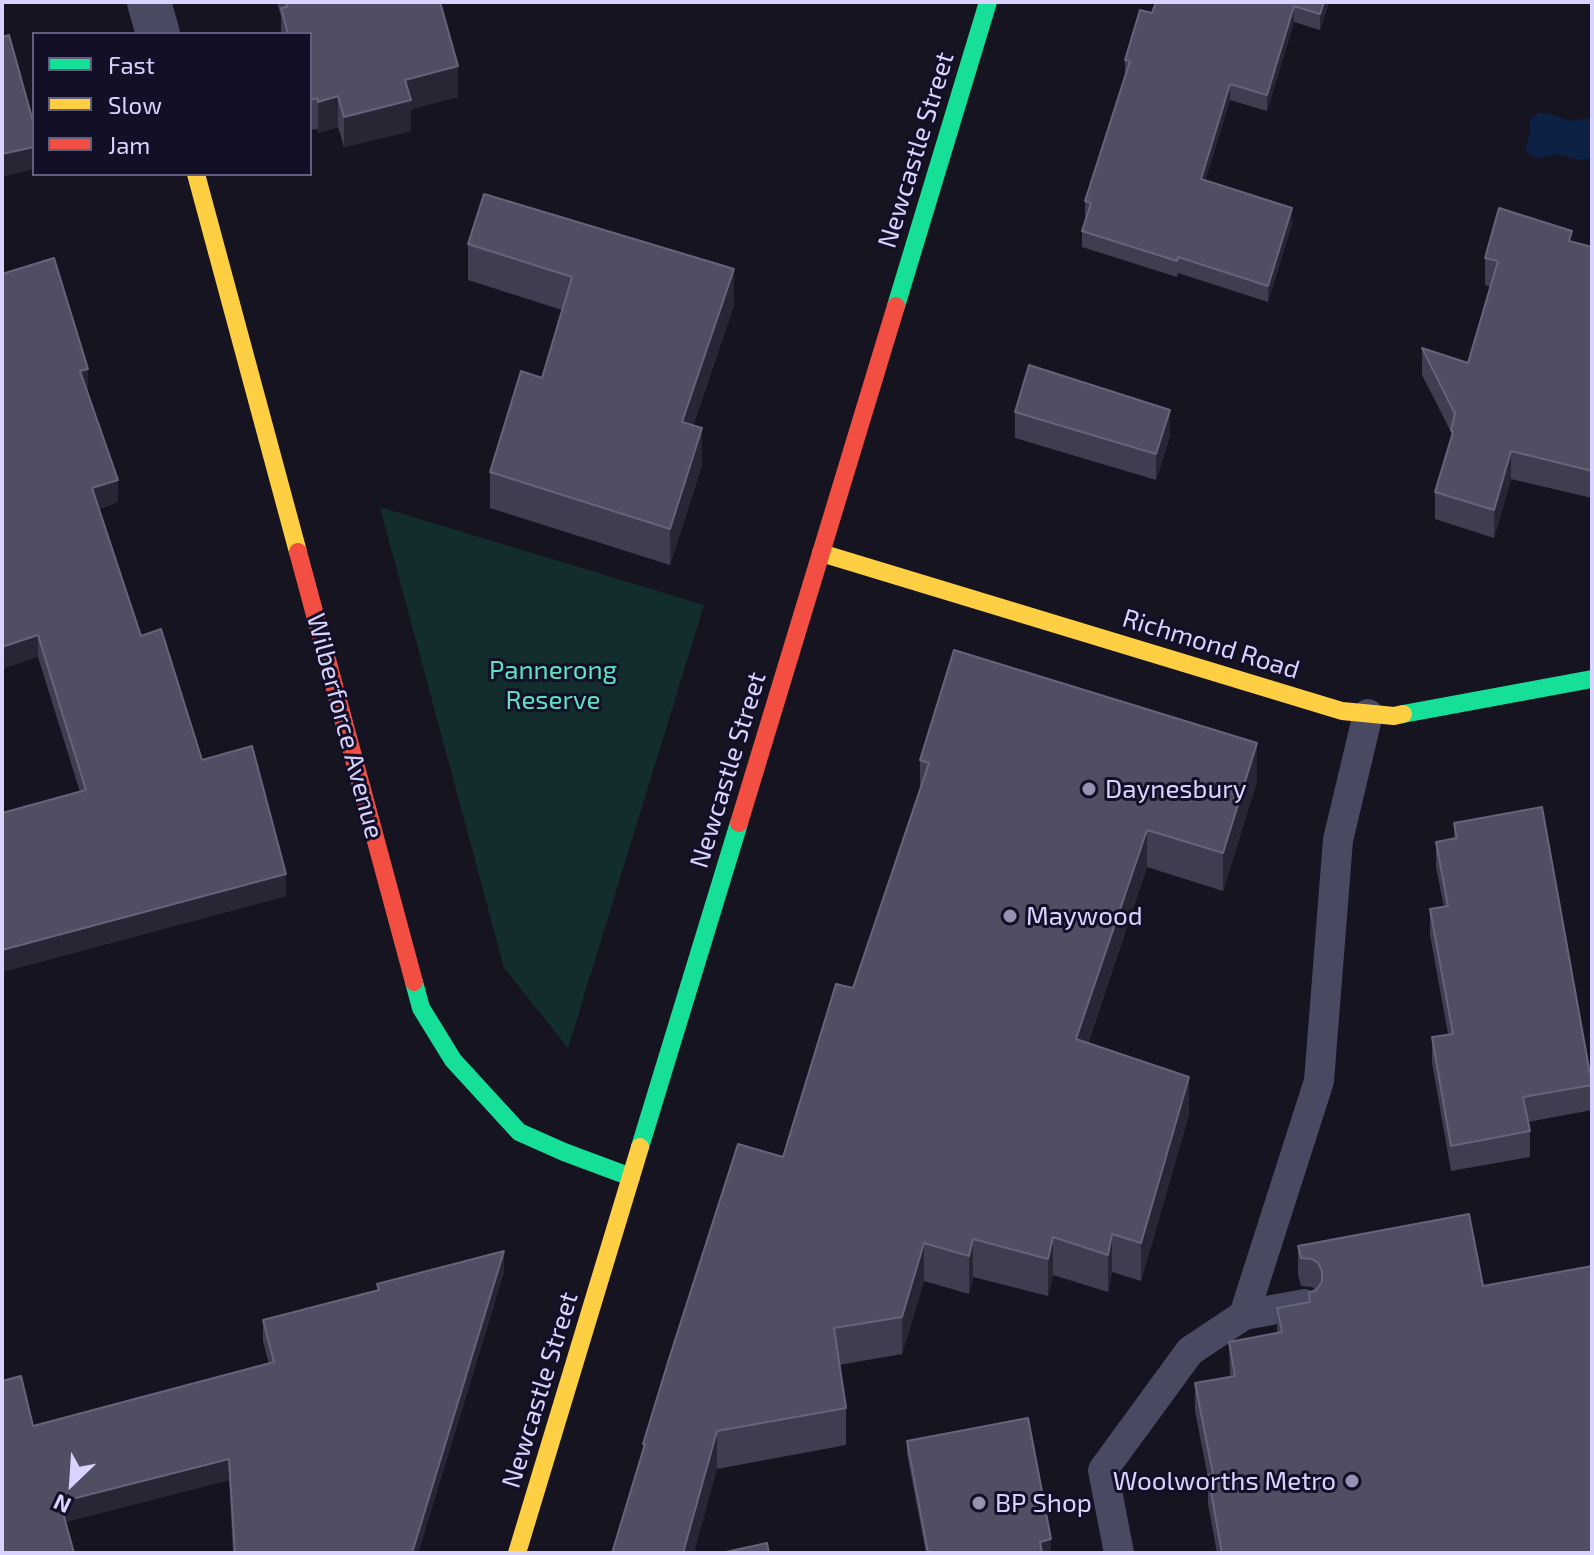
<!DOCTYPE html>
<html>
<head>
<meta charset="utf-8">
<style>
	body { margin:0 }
	#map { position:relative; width:1594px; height:1555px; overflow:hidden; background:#161421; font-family:"Exo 2",sans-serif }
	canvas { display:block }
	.frame { position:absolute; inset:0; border:4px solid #d9d4ff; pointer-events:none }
	.legend { position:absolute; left:32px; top:32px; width:280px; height:144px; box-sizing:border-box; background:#130f26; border:2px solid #625e7d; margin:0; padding:10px 14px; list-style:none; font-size:24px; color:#d9d4ff }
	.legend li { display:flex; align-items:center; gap:16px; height:40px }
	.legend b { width:40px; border:2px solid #625e7d }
	.north { position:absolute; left:32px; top:1443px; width:80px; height:80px; -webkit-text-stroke:6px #130f26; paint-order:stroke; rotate:205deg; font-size:22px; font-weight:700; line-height:32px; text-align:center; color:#d9d4ff }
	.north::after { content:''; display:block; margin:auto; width:28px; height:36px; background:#d9d4ff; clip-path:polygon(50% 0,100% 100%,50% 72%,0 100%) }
</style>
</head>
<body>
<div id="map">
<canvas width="1594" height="1555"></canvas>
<div class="frame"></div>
<ul class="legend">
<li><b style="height:10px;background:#16e098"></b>Fast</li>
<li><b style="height:10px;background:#ffcf43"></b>Slow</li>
<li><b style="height:10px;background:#f24e42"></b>Jam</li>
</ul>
<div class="north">N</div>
</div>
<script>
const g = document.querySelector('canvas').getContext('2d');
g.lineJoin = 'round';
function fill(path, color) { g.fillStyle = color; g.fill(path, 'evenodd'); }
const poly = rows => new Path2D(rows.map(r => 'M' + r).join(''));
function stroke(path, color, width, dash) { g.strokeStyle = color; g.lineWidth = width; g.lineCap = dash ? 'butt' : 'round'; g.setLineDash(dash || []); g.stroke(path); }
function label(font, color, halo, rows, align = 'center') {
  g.font = font + ' "Exo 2",sans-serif'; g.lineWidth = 6; g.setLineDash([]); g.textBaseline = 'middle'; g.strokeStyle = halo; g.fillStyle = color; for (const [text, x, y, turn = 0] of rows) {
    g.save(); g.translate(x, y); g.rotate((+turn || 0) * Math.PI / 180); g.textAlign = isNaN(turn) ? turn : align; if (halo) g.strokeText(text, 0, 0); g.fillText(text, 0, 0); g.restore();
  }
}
fill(poly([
	[380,507,704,605,568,1048,504,968]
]), '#132c2d');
fill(poly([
	[1538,113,1546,113,1570,121,1592,118,1592,158,1578,160,1559,154,1541,158,1532,156,1525,149,1530,133,1530,120]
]), '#0d2144');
stroke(poly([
	[1244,1315,1319,1081,1338,840,1368,714],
	[1119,1553,1103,1470,1190,1351,1244,1315,1305,1304]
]), '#4a4962', 30);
stroke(poly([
	[149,2,158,34]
]), '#4a4962', 44);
stroke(poly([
	[896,306,988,2],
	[1403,714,1592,679],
	[414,982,421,1008,453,1060,519,1132,564,1152,631,1177],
	[640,1147,739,823]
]), '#16e098', 18);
stroke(poly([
	[196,174,298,552],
	[821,553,1342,711,1394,716,1403,714],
	[517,1553,640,1147]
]), '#ffcf43', 18);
stroke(poly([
	[298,552,414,982],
	[739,823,896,306]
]), '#f24e42', 18);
fill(poly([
	[277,2,440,2,458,97,411,109,411,131,344,147,338,127,318,133,317,129,310,130,310,34,281,34,281,17],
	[1156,2,1329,2,1320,30,1294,22,1267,111,1230,100,1205,180,1292,224,1268,302,1178,273,1177,277,1082,247,1082,231,1086,218,1085,217,1085,201,1125,76,1125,60,1152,13],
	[1572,242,1592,247,1592,498,1511,479,1494,538,1435,519,1435,492,1451,440,1451,432,1422,375,1422,348,1468,363,1490,287,1485,285,1485,258],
	[468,244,734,305,693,426,702,465,670,565,490,508,490,472,542,378,562,310,468,280],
	[2,274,88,391,87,391,118,502,99,509,141,636,202,760,286,896,2,972,2,813,80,792,38,657],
	[1015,412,1170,436,1156,480,1015,438],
	[920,760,1257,781,1223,891,1147,867,1088,1043,1189,1114,1141,1281,1112,1272,1108,1292,1053,1275,1048,1296,973,1277,969,1294,924,1281,902,1354,839,1365,846,1408,846,1445,717,1469,643,1450,643,1444,783,1157,853,988,920,789],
	[1454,823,1592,1081,1592,1110,1528,1122,1530,1131,1530,1157,1451,1171,1432,1063,1432,1037,1448,1034,1430,935,1430,909,1444,907,1436,867,1436,842,1454,838],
	[1298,1246,1483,1286,1592,1553,1217,1553,1208,1504,1208,1478,1195,1411,1195,1383,1230,1377,1229,1342,1277,1333,1277,1308,1309,1302,1309,1293,1315,1290,1312,1287,1301,1286,1298,1275],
	[504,1272,418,1553,233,1553,229,1480,65,1522,33,1426,269,1364,263,1341,263,1320,377,1291,377,1284],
	[907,1441,1051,1552,926,1553,907,1454]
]), '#403d50');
fill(poly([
	[1324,2,1329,2,1320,30,1320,14],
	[1294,6,1294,22,1267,111,1267,95],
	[458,66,458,97,411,109,411,131,344,147,344,117,405,80],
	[1230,84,1230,100,1201,195,1201,179],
	[338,96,338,127,318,133,318,102],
	[34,147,34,169,2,177,2,154],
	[1292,208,1292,224,1268,302,1268,286],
	[734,269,734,305,682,458,682,422],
	[88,369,88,391,80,393,80,371],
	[1170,410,1170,436,1156,480,1156,454],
	[702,428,702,465,670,565,670,529],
	[1511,451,1511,479,1494,538,1494,510],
	[118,480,118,502,92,511,92,488],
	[38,635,38,657,2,669,2,647],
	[1257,743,1257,781,1223,891,1223,853],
	[1147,830,1147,867,1076,1077,1076,1039],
	[286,874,286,896,2,972,2,950],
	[1189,1077,1189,1114,1141,1281,1141,1243],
	[1112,1234,1112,1272,1108,1292,1108,1255],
	[1053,1237,1053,1275,1048,1296,1048,1259],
	[973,1239,973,1277,969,1294,969,1256],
	[924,1243,924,1281,902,1354,902,1317],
	[504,1251,504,1272,418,1553,412,1553],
	[717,1431,717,1469,694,1553,683,1553],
	[229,1459,229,1480,60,1523,60,1502],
	[1051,1539,1051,1552,1040,1553,1040,1542]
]), '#282635');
const building = poly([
	[286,2,440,2,458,66,405,80,411,100,344,117,338,96,318,102,317,98,310,100,310,34,288,34,281,8,287,7,286,2],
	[1156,2,1324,2,1320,14,1294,6,1267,95,1230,84,1201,179,1292,208,1268,286,1178,257,1177,261,1082,231,1091,203,1085,201,1130,61,1125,60,1140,10,1152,13,1156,2],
	[9,35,34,125,34,147,2,154,2,37,9,35],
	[484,194,734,269,682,422,702,428,670,529,490,472,521,371,542,378,572,277,468,244,484,194],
	[1499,208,1572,231,1569,241,1592,247,1592,471,1511,451,1494,510,1435,492,1453,432,1451,430,1455,414,1422,348,1468,363,1498,261,1485,258,1499,208],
	[54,258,88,369,80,371,118,480,92,488,141,636,161,629,202,760,252,746,286,874,2,950,2,813,86,790,38,635,2,647,2,274,54,258],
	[1029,365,1170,410,1156,454,1015,412,1029,365],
	[954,650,1257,743,1223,853,1147,830,1076,1039,1189,1077,1141,1243,1112,1234,1108,1255,1053,1237,1048,1259,973,1239,969,1256,924,1243,902,1317,834,1328,846,1408,717,1431,683,1553,612,1553,645,1444,643,1444,669,1359,738,1144,783,1157,836,984,853,988,929,763,920,760,954,650],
	[1542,807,1592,1085,1523,1097,1530,1131,1451,1146,1432,1037,1453,1034,1430,909,1448,906,1436,842,1457,838,1454,823,1542,807],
	[1469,1214,1483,1286,1592,1266,1592,1553,1222,1553,1208,1475,1213,1474,1195,1383,1235,1376,1229,1342,1282,1332,1277,1308,1310,1302,1309,1293,1316,1290,1322,1282,1322,1271,1318,1263,1312,1259,1301,1258,1298,1246,1469,1214],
	[504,1251,412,1553,235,1553,229,1459,60,1502,74,1553,2,1553,2,1381,21,1376,33,1426,274,1362,263,1320,379,1290,377,1284,504,1251],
	[1028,1418,1051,1539,1040,1542,1042,1553,928,1553,907,1441,1028,1418],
	[767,1543,769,1553,721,1553,767,1543]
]);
fill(building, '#504e63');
stroke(building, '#66637b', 2);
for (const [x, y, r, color] of [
	[1089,789,8,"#9591b1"],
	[1010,916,8,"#9591b1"],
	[1352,1481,8,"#9591b1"],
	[979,1503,8,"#9591b1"]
]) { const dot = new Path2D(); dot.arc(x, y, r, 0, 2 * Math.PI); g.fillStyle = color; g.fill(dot); stroke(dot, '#130f26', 3); }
label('26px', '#d9d4ff', '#130f26', [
	["Newcastle Street",916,150,-73],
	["Richmond Road",1211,644,17],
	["Wilberforce Avenue",345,726,75],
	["Newcastle Street",728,770,-73],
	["Newcastle Street",540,1390,-73]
]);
label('26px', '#5fe0c0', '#130f26', [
	["Pannerong",553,670],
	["Reserve",553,700]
]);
label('26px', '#d9d4ff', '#130f26', [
	["Daynesbury",1105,789],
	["Maywood",1026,916],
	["Woolworths Metro",1336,1481,"right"],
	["BP Shop",995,1503]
], 'left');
</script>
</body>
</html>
